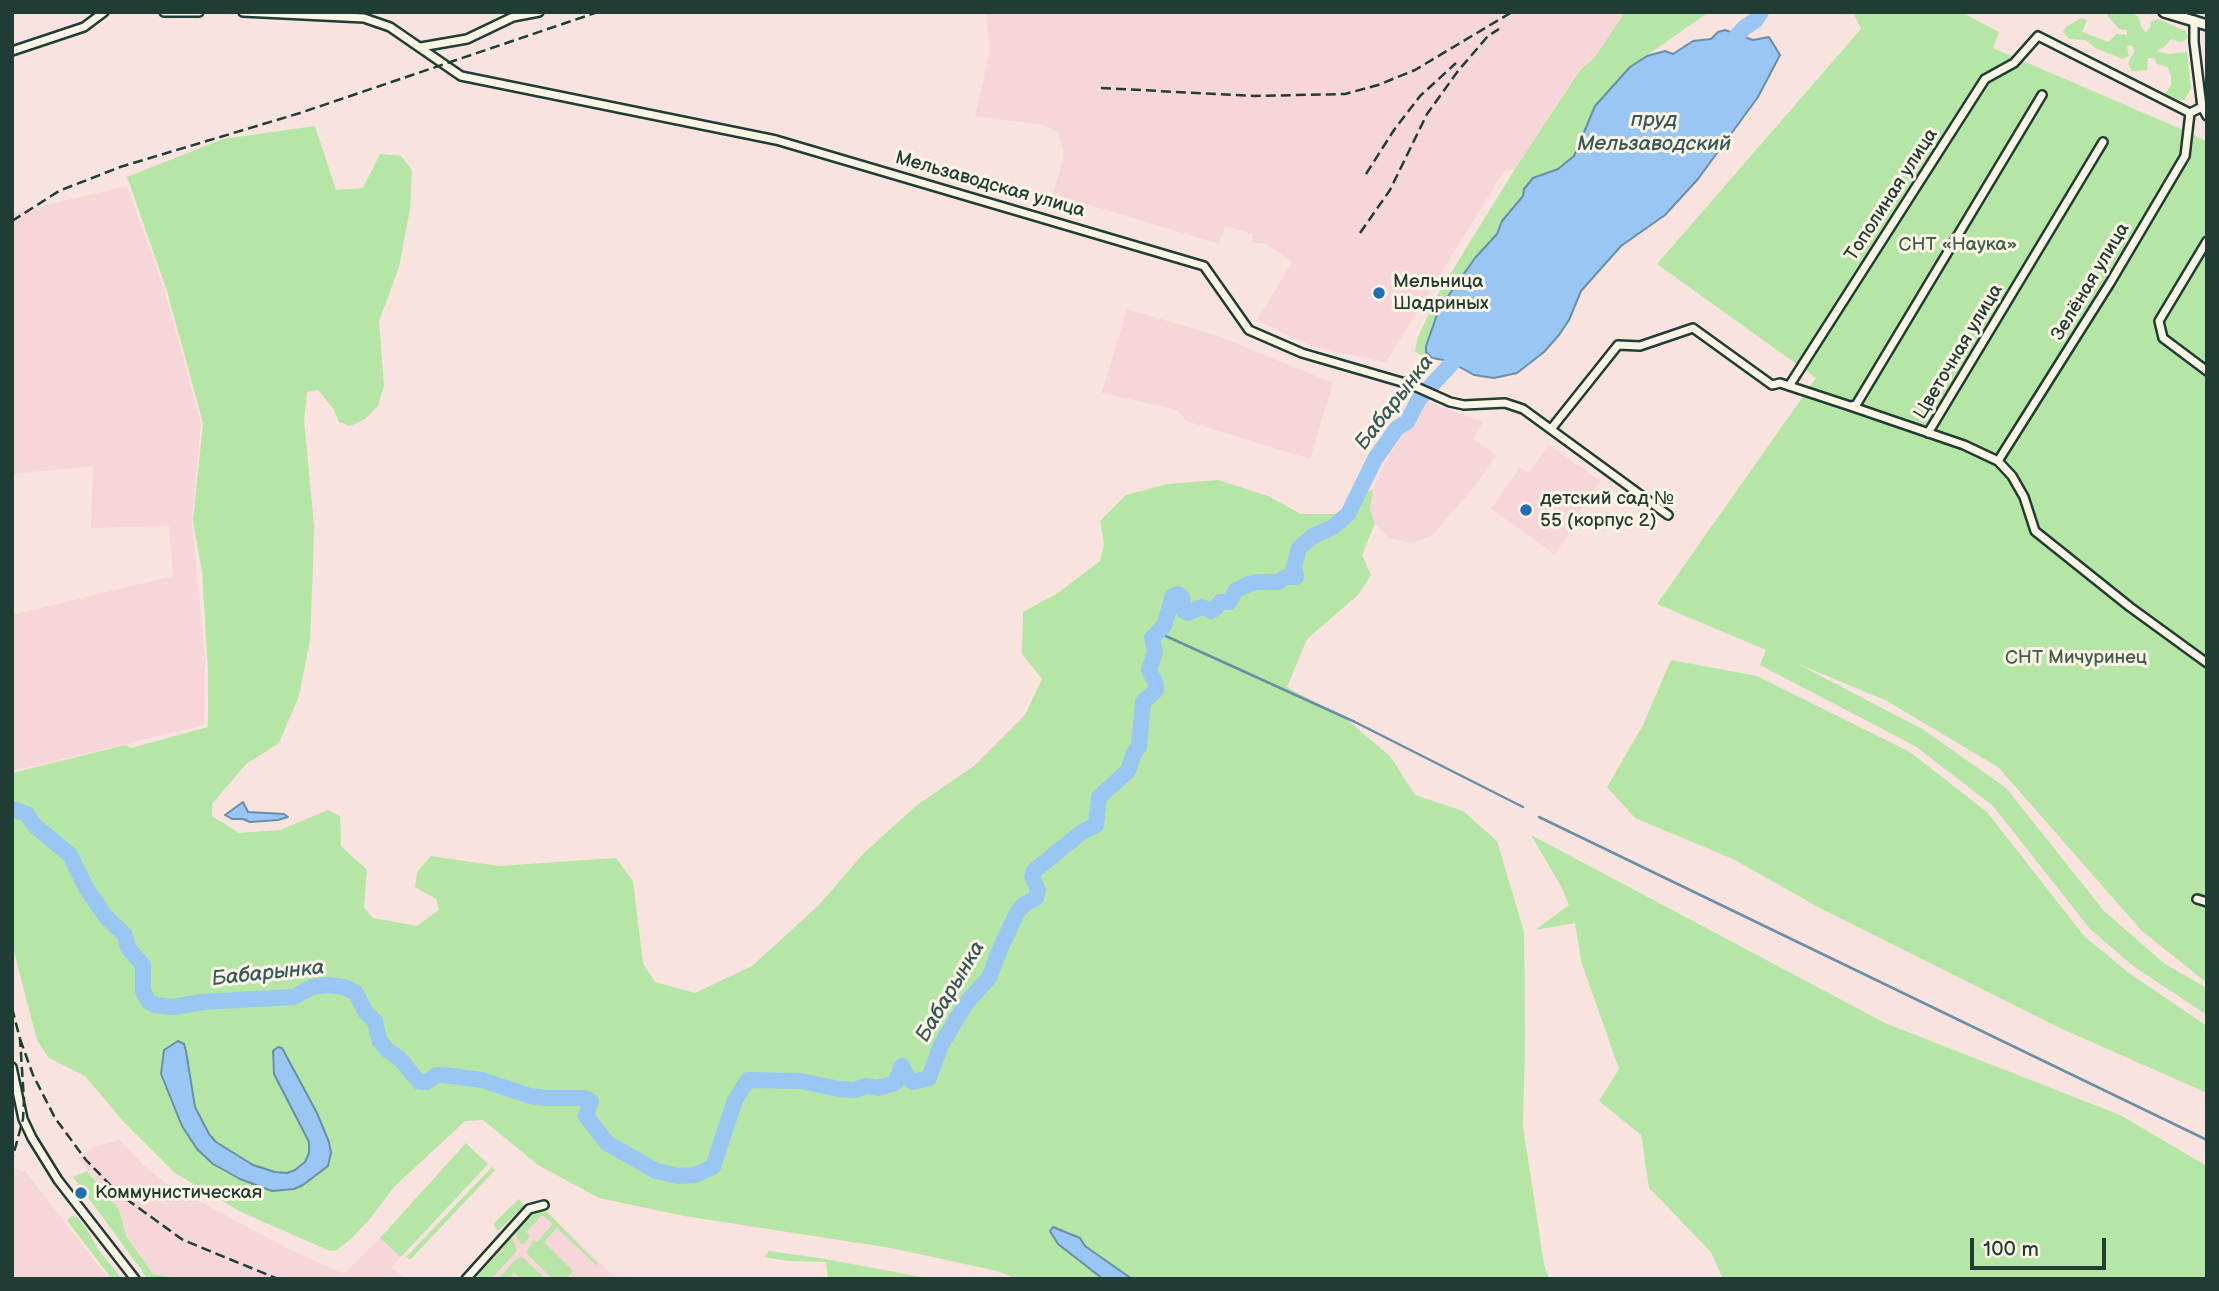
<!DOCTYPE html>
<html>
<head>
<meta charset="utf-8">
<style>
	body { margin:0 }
	#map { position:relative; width:2219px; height:1291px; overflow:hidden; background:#f9e3de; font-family:"Balsamiq Sans",sans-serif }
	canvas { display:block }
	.frame { position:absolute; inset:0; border:14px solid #1f3d34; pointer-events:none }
	.scale { position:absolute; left:1970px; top:1238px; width:136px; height:32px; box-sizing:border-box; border:4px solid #1f3d34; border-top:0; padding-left:9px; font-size:21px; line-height:24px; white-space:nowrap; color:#1f3d34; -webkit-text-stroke:5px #fcf5e5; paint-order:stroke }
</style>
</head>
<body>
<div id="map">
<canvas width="2219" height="1291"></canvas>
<div class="frame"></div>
<div class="scale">100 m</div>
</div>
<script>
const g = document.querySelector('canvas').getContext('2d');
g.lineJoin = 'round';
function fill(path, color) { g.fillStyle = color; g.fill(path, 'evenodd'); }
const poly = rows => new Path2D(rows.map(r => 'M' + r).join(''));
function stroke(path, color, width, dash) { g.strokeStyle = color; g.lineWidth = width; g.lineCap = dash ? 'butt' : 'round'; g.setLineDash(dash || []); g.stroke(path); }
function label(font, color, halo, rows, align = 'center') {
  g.font = font + ' "Balsamiq Sans",sans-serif'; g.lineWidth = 6; g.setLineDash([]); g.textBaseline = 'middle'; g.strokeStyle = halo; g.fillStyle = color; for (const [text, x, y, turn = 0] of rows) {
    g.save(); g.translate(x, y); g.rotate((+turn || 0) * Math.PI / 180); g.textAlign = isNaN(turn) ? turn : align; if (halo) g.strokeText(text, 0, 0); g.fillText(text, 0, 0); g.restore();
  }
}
fill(poly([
	[986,12,1625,12,1595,57,1579,70,1515,169,1504,171,1386,362,1314,347,1257,320,1292,262,1266,244,1252,242,1253,234,1225,226,1219,244,1053,194,1064,156,1058,132,1044,125,975,116,990,50],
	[127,186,165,292,201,423,192,521,205,659,204,725,12,771,12,615,173,576,169,526,91,528,93,466,12,474,12,213],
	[1127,309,1215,335,1333,383,1310,459,1186,421,1178,410,1102,393],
	[1426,401,1483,422,1473,439,1496,455,1474,487,1432,536,1411,543,1389,538,1375,523,1370,510,1373,489,1385,462],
	[1549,445,1601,481,1577,515,1580,518,1555,554,1491,509,1520,467,1529,473],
	[120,1140,143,1165,167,1184,291,1250,344,1274,380,1238,401,1257,392,1267,405,1279,184,1279,153,1274,126,1236,119,1209,78,1158,94,1147],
	[12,1168,26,1172,109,1279,12,1279],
	[539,1211,547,1212,617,1279,475,1279,533,1213]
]), '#f7d6d9');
fill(poly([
	[1625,12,1709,12,1630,67,1595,106,1574,156,1558,169,1533,178,1524,189,1523,196,1502,221,1497,234,1475,258,1439,309,1426,346,1431,357,1423,357,1415,351,1418,337,1439,292,1515,169,1580,70,1595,57],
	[1853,12,1961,12,1999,32,1993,48,2188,132,2207,142,2207,983,2142,931,1998,767,1887,701,1796,663,1924,730,2006,788,2104,911,2165,964,2207,988,2207,1015,2133,966,2090,929,1993,806,1915,746,1760,665,1766,650,1657,604,1816,378,1657,264,1861,29],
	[2111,12,2131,12,2139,17,2141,27,2146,32,2151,27,2150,22,2158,19,2186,31,2188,38,2184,41,2178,42,2172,38,2164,47,2156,51,2167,54,2187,52,2191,88,2185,100,2176,100,2165,94,2171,85,2171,76,2168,67,2157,64,2154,58,2148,58,2147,70,2132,71,2128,63,2135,50,2131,45,2127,46,2129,56,2122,59,2095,48,2086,40,2069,39,2063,32,2066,27,2081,18,2087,20,2082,32,2106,41,2109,42,2116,34,2127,35,2127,30,2119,29,2107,15],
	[315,126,336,190,363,188,380,154,401,156,412,170,410,209,399,267,379,321,384,386,378,406,365,419,350,426,339,422,333,408,318,390,307,392,304,420,314,526,313,566,310,640,299,696,279,743,246,764,212,804,212,816,239,833,280,830,328,810,340,816,341,846,367,870,364,907,373,918,417,926,439,910,436,899,415,887,417,872,431,856,499,866,616,858,633,881,643,963,655,982,695,993,752,966,819,905,864,853,917,805,974,766,1025,715,1042,679,1022,654,1023,612,1058,593,1100,561,1104,544,1100,521,1126,495,1167,484,1218,480,1268,496,1301,514,1337,514,1349,501,1373,489,1370,510,1375,523,1362,555,1371,575,1358,595,1307,639,1287,687,1346,719,1390,756,1415,795,1463,811,1497,841,1524,932,1525,1036,1523,1126,1544,1264,1549,1279,1132,1279,1085,1246,1079,1238,1053,1227,1058,1244,1103,1279,1018,1279,997,1271,891,1248,684,1216,599,1198,538,1165,483,1120,465,1121,394,1187,369,1220,352,1238,337,1250,330,1251,241,1212,175,1173,123,1121,85,1076,49,1058,37,1040,12,944,12,773,125,745,131,748,208,727,208,670,202,572,193,521,203,423,167,291,127,177,223,139],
	[181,1042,186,1051,195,1107,209,1134,216,1142,253,1165,275,1172,287,1173,295,1170,305,1162,309,1153,309,1142,274,1074,272,1056,282,1049,317,1113,329,1142,331,1153,328,1166,303,1185,294,1189,272,1191,226,1173,191,1140,182,1126,163,1082,161,1074,164,1050],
	[1671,660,1757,676,1910,752,1987,812,2084,936,2129,973,2207,1026,2207,1093,2060,1028,1820,908,1733,859,1635,818,1607,787,1643,725],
	[1531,835,1885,1023,2120,1115,2207,1166,2207,1279,1723,1279,1711,1252,1649,1188,1641,1135,1599,1101,1619,1069,1581,961,1575,923,1535,930,1569,905,1562,888],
	[466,1143,488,1164,401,1257,380,1238],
	[492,1167,495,1170,410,1260,406,1257],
	[87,1171,119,1209,126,1236,153,1274,184,1279,148,1279,73,1177],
	[519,1199,524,1206,498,1231,493,1224],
	[539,1211,547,1212,598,1264,596,1265,557,1228,544,1242,573,1271,566,1279,553,1279,528,1255,527,1251,534,1240,537,1242,553,1224,542,1215,526,1232,530,1236,524,1244,520,1243,515,1234,533,1213],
	[72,1216,77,1217,86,1228,98,1249,122,1279,112,1279,71,1226,67,1220],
	[512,1237,517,1251,491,1279,475,1279],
	[769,1251,826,1259,931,1279,828,1279,826,1262,788,1261,764,1257],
	[522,1257,546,1279,521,1279,515,1273,508,1279,498,1279,515,1260]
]), '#b5e6a6');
const water = poly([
	[1725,30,1753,40,1769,37,1780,55,1758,97,1698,179,1665,215,1621,246,1581,291,1569,320,1559,335,1544,352,1517,373,1494,378,1474,375,1449,361,1432,358,1426,352,1426,346,1439,309,1475,258,1497,234,1502,221,1523,196,1524,189,1533,178,1558,169,1574,156,1595,106,1630,67,1647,56,1665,51,1673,54,1693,41,1711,39,1718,32,1725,30],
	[243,802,248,812,284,814,288,817,278,820,250,822,243,819,232,819,225,815,243,802],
	[178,1041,184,1044,186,1051,195,1107,209,1134,216,1142,253,1165,275,1172,287,1173,295,1170,305,1162,309,1153,309,1142,274,1074,273,1051,278,1047,282,1048,317,1113,329,1142,331,1153,328,1166,303,1185,294,1189,272,1191,240,1179,213,1164,197,1149,182,1126,161,1074,164,1050,178,1041],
	[1053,1227,1080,1238,1085,1246,1132,1279,1103,1279,1058,1244,1050,1231,1053,1227]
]);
fill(water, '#99c6f3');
stroke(water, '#688fa7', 2);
stroke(poly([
	[1157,632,1355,722,1523,807],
	[1539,817,2207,1140]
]), '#688fa7', 2.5);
stroke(poly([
	[1724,50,1744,28,1756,20,1761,12],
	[12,809,27,814,34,825,70,855,86,888,106,917,125,935,128,948,143,965,143,991,148,1001,155,1005,173,1007,202,1002,294,997,312,987,328,985,344,987,356,993,366,1013,375,1021,379,1040,386,1049,400,1059,419,1082,427,1082,436,1075,444,1075,482,1080,530,1096,546,1098,584,1098,591,1101,586,1116,607,1143,656,1171,679,1176,695,1175,713,1167,735,1100,748,1080,800,1081,840,1089,854,1090,867,1086,878,1088,895,1083,902,1066,908,1078,913,1082,929,1078,941,1045,967,1002,989,978,1000,949,1017,913,1023,905,1036,898,1038,890,1032,877,1034,871,1082,832,1096,825,1099,797,1128,771,1134,753,1139,747,1143,702,1156,690,1156,684,1149,670,1155,652,1152,638,1164,626,1173,596,1178,594,1182,597,1184,611,1188,613,1202,607,1211,611,1216,608,1220,602,1229,602,1236,590,1249,584,1258,582,1278,582,1286,577,1296,577,1294,566,1299,548,1313,536,1333,527,1348,514,1375,459,1397,428,1407,422,1419,399,1465,349]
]), '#99c6f3', 16);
const minor = poly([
	[164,12,199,12],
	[243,12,364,18,390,27,461,76,776,140,1204,266,1249,330,1302,353,1412,385,1450,402,1464,405,1505,403,1523,409,1668,515],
	[2194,20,2194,42,2202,107,2207,116],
	[421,47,467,39,513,17,539,12],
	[12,51,84,27,104,12],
	[2207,241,2159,321,2163,338,2207,371],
	[1789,386,1985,79,2014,63,2038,36,2190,113,2202,107],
	[1851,406,1856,405,2042,95],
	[1551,429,1618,345,1640,346,1693,328,1772,385,1780,383,1850,406,1964,445,1998,461,2012,476,2024,497,2035,531,2130,607,2207,663],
	[1928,433,2103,142],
	[1998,461,2110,283,2185,156,2190,113],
	[2197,899,2207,902],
	[12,1067,23,1119,32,1138,58,1180,135,1279],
	[466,1279,529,1209,544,1205]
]);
const tertiary = poly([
	[2164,12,2207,25]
]);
stroke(minor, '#1f3d34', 12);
stroke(tertiary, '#1f3d34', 14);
stroke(minor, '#fcf5e5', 7);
stroke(tertiary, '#fcf5e5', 9);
stroke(poly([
	[1101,88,1254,96,1345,94,1378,85,1415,70,1512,12],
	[1366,174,1394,130,1420,96,1456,63],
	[12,221,59,191,120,167,300,113,598,12],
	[1360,233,1390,190,1427,114,1458,71,1488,36,1499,29],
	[12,1008,20,1039,24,1100,23,1119,12,1160],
	[20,1039,33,1075,55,1118,86,1160,118,1193,183,1240,278,1279]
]), '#1f3d34', 2.5, [10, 5]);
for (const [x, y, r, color] of [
	[1379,293,7,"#1f6fb2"],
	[1526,510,7,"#1f6fb2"],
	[81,1193,7,"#1f6fb2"]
]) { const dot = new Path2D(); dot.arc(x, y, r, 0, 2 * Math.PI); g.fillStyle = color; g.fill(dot); stroke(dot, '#fcf5e5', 2.5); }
label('19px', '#1f3d34', '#fcf5e5', [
	["Мельзаводская улица",990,185,16],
	["Тополиная улица",1892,195,-57],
	["Зелёная улица",2091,282,-59],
	["Цветочная улица",1959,352,-59]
]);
label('19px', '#3d5f4b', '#fcf5e5', [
	["СНТ «Наука»",1958,245],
	["СНТ Мичуринец",2076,658]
]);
label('19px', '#1f3d34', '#fcf5e5', [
	["Мельница",1393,282],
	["Шадриных",1393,304],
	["детский сад №",1540,499],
	["55 (корпус 2)",1540,521],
	["Коммунистическая",95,1193]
], 'left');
label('italic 21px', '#37585a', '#fcf5e5', [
	["пруд",1654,121],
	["Мельзаводский",1654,145],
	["Бабарынка",1395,403,-52],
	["Бабарынка",268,974,-6],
	["Бабарынка",951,992,-59]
]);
</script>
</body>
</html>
